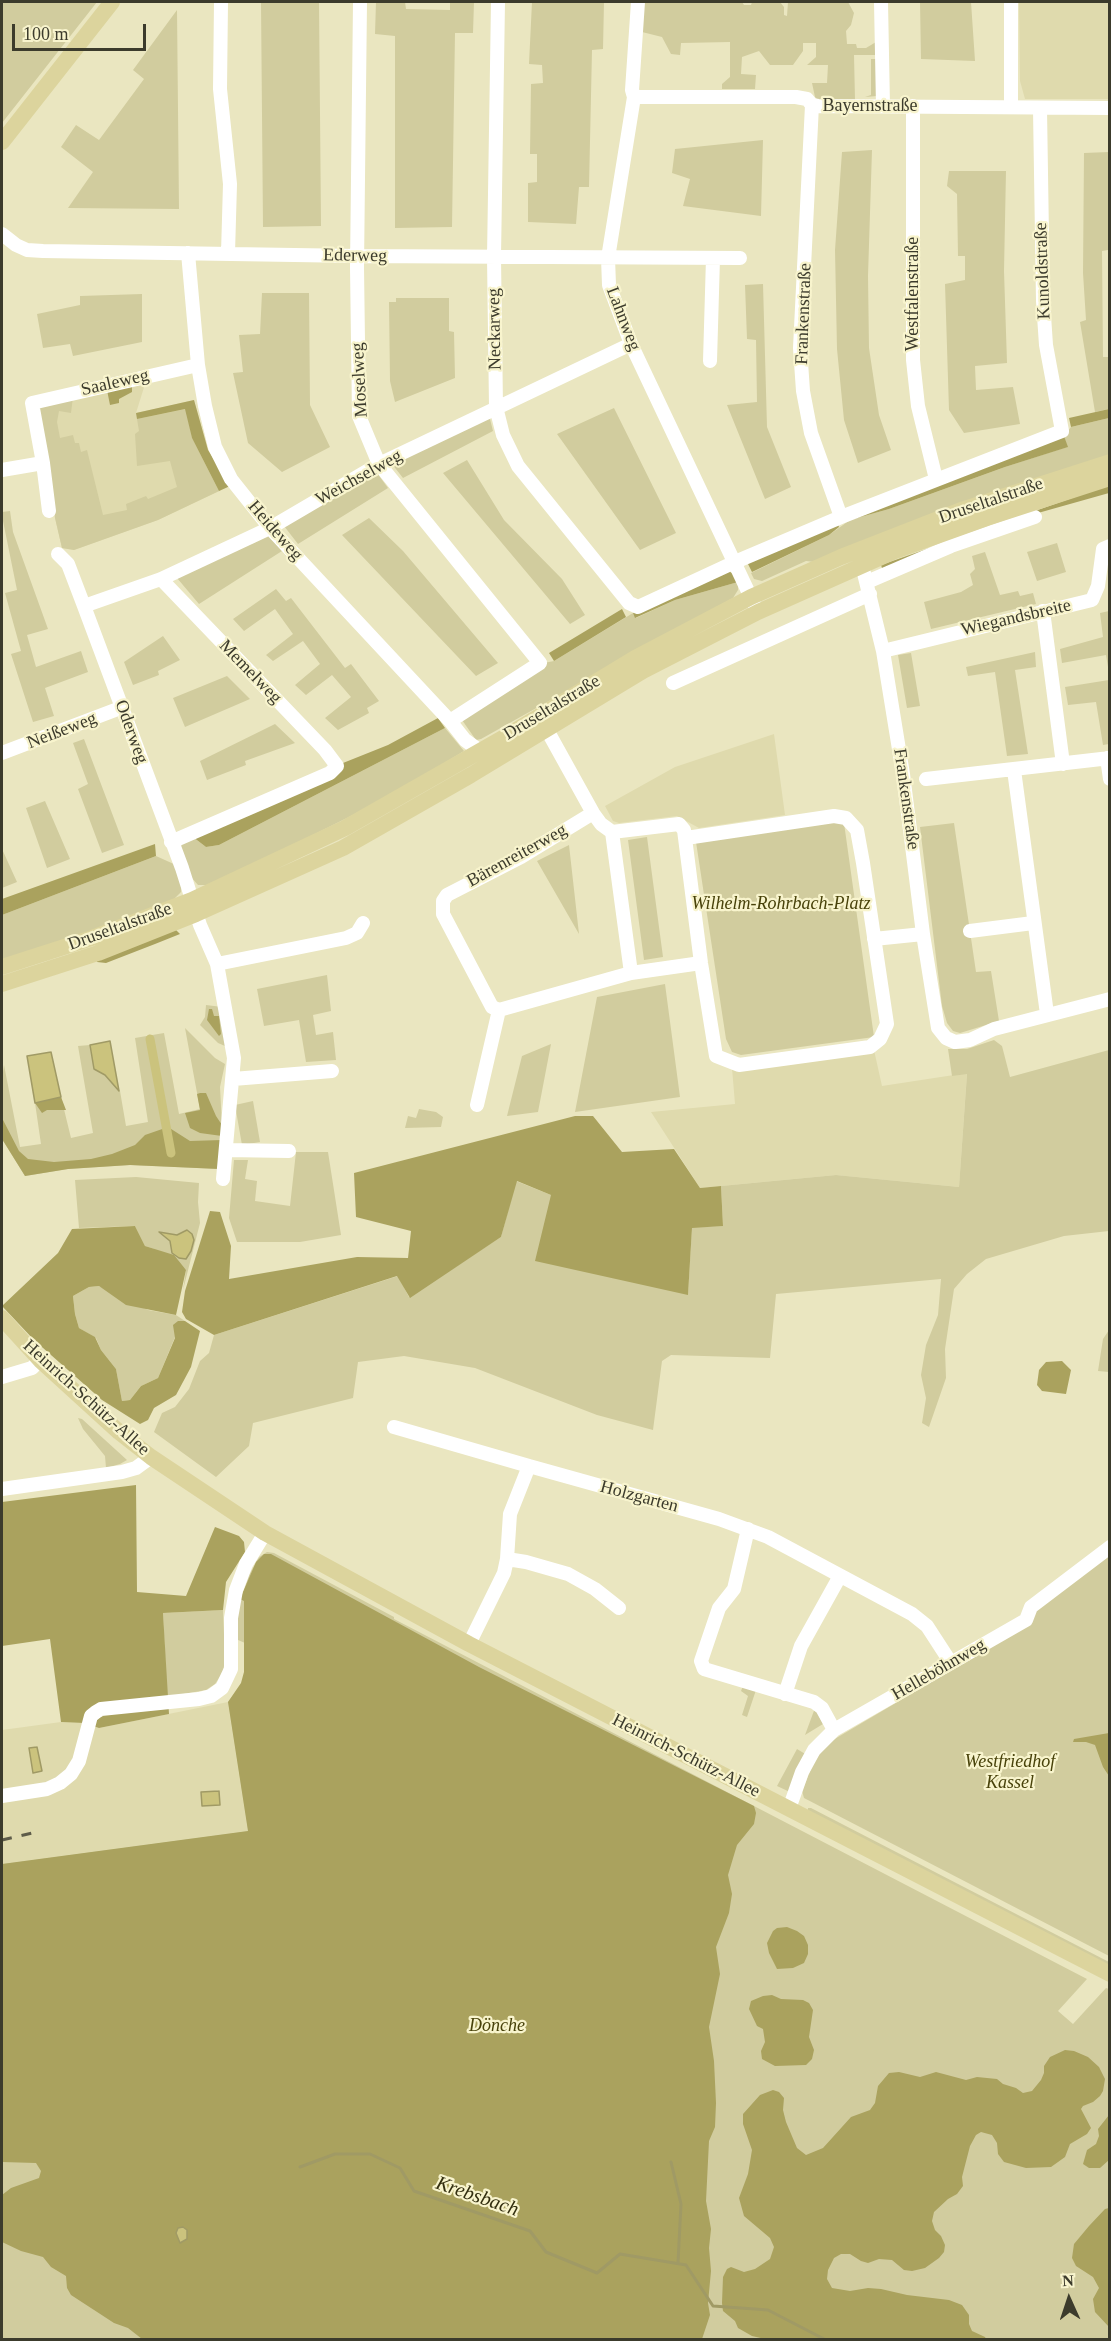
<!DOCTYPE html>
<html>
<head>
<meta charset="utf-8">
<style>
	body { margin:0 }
	#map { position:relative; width:1111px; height:2341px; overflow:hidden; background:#eae6c0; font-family:Georgia,serif }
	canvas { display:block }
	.frame { position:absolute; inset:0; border:3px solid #3c3b2c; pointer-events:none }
	.north { position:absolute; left:1039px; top:2269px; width:60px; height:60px; -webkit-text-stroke:4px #f8f4cd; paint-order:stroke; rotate:357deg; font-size:16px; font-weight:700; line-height:24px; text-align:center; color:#3c3b2c }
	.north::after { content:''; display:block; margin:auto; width:21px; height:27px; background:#3c3b2c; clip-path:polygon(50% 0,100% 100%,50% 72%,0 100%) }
	.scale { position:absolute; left:12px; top:24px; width:134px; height:27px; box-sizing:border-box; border:3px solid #3c3b2c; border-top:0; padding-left:8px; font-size:18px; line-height:21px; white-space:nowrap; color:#3c3b2c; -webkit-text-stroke:4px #f8f4cd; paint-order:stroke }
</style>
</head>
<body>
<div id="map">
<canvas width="1111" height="2341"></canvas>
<div class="frame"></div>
<div class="north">N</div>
<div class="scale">100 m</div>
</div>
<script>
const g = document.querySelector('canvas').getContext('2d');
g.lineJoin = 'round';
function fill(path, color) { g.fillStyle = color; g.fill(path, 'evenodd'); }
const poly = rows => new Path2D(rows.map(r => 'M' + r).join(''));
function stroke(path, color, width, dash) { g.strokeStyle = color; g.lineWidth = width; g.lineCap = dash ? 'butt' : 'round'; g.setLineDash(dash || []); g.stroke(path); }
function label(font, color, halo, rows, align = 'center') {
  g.font = font + ' Georgia,serif'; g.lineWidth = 4.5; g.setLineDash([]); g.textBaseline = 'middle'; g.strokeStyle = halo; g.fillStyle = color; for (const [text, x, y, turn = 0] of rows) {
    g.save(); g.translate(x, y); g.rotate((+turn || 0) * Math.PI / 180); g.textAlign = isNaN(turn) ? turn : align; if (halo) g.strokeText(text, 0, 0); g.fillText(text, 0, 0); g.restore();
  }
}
fill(poly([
	[1019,2,1109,2,1109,99,1025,99,1020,81],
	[146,381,136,413,194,400,208,450,230,486,158,520,74,550,62,548,55,518,41,405],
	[774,734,785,815,699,828,677,816,619,823,613,821,605,806,675,767],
	[874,1050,882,1086,967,1073,959,1187,836,1175,700,1188,651,1112,735,1104,732,1068],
	[228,1702,248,1831,2,1864,2,1730,61,1722,84,1723,99,1728]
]), '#dfdaad');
fill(poly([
	[2,2,97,2,2,123],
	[261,2,319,2,321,226,263,227],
	[376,2,405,2,406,9,450,10,450,2,474,2,473,33,455,33,452,227,395,228,395,36,375,34],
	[532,2,604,2,603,49,592,50,589,187,579,187,576,224,528,222,528,183,537,182,537,154,530,154,531,84,543,83,542,65,529,64],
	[644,2,742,2,744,5,751,5,752,2,780,2,784,7,784,15,787,16,788,2,848,2,854,13,851,25,846,31,847,44,856,44,857,48,866,48,876,42,876,55,854,55,855,100,818,100,815,97,812,83,827,83,828,65,807,65,816,57,816,43,803,43,803,51,793,65,770,65,759,51,742,57,741,74,756,75,755,89,722,89,722,84,730,77,730,42,681,43,680,55,671,54,662,37,642,32],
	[920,2,971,2,975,61,921,59],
	[177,10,179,209,68,208,93,172,61,147,76,125,99,140,144,79,133,70],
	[871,59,876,59,877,96,865,97,871,95],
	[763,140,761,216,683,206,690,179,672,173,675,149],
	[872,150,868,276,869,348,879,415,891,450,858,463,844,420,837,349,835,250,842,152],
	[1109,152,1108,250,1102,251,1103,357,1109,357,1109,409,1095,412,1080,322,1086,320,1083,273,1084,153],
	[949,171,1006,171,1004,271,1007,363,975,366,976,390,1013,387,1020,424,964,433,949,410,945,284,965,280,965,256,958,256,957,194,947,186],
	[763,284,767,427,791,487,765,499,727,405,757,402,756,340,747,339,745,285],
	[262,293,309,293,310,405,330,447,282,472,248,443,233,373,243,372,239,335,260,334],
	[142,294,142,342,73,356,70,344,43,348,37,314,80,305,80,296],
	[396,298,449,298,449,331,454,332,455,378,395,402,390,381,389,302,396,302],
	[73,397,71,413,59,411,57,422,60,438,73,435,75,443,79,443,81,452,87,450,103,515,127,510,126,504,146,496,148,499,177,487,170,461,137,466,135,434,139,431,137,419,186,409,192,438,219,491,158,520,74,550,62,548,55,518,49,463,38,412,41,405],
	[614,408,676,533,640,550,557,434],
	[489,415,493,431,403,478,392,464],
	[1109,418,1109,456,815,562,806,561,762,581,754,579,751,573,829,535,850,520,889,509,1005,467,1067,447,1064,436,1071,427],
	[467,460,504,520,562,579,585,615,570,624,443,473],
	[377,473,388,488,298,544,284,526],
	[10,511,13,532,48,629,27,635,36,667,81,651,88,672,45,688,54,716,33,722,11,654,21,651,5,593,17,590,2,516,2,512],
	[369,518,403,551,498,663,476,676,342,535],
	[268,535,282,551,199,604,177,578],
	[1057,543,1066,572,1037,581,1027,552],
	[985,552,1000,595,1018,591,1020,596,1033,593,1036,604,931,629,924,602,961,592,973,585,970,574,975,569,972,556],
	[738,582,738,590,733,598,481,739,476,740,462,720,544,663,554,661,633,613,636,618,675,600],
	[276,589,286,601,291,598,345,668,351,664,379,701,367,708,369,713,338,730,325,718,351,697,332,675,306,695,295,685,320,664,303,641,273,661,266,655,293,634,275,609,244,631,233,619],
	[1109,611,1109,673,1106,655,1062,663,1060,649,1103,637,1100,613],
	[163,636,180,660,158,671,159,675,133,685,124,662],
	[1035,652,1036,667,1015,670,1028,754,1007,756,995,672,968,676,966,667],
	[911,653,920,706,907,708,898,655],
	[227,676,250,699,185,727,173,698],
	[1109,680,1109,744,1103,745,1096,702,1068,705,1065,687],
	[275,724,295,743,245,761,246,765,207,780,200,761],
	[445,728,464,751,387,798,245,869,208,885,198,885,191,877,180,849,182,844,193,837,206,847,219,845],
	[84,739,124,845,102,853,78,789,88,784,73,743],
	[45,801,70,859,47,868,26,808],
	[833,821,844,823,874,1037,741,1055,732,1052,726,1039,696,842],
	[954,823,976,972,991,971,999,1021,960,1033,953,1031,947,1023,942,1006,920,827],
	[647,837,663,957,644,960,628,840],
	[569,845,579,934,537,861],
	[2,849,17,882,2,888],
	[156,856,176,865,182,881,181,892,172,901,99,929,2,961,2,915],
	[327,975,331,1011,313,1015,316,1035,333,1032,336,1060,306,1062,299,1020,264,1026,257,989],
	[665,984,680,1097,575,1112,597,997],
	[206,1005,222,1007,228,1040,225,1046,218,1043,200,1025,205,1017],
	[185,1028,215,1058,225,1064,220,1087,222,1125,220,1169,130,1165,68,1169,25,1176,2,1139,2,1079,4,1065,20,1147,41,1144,35,1103,61,1097,71,1138,93,1133,78,1046,90,1045,94,1069,105,1075,120,1091,126,1126,148,1122,135,1038,164,1033,179,1114,200,1109],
	[994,1040,1002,1046,1010,1077,1109,1050,1109,1231,1064,1236,986,1259,967,1274,954,1289,945,1349,946,1378,929,1427,922,1423,926,1398,921,1375,926,1345,938,1315,941,1279,776,1294,770,1358,671,1355,662,1361,653,1430,597,1415,475,1368,404,1356,358,1362,353,1398,253,1423,249,1446,216,1477,154,1432,162,1413,175,1407,189,1389,200,1361,209,1353,214,1335,398,1276,409,1297,501,1237,516,1181,551,1195,688,1294,692,1227,723,1226,721,1186,836,1175,959,1187,967,1074,952,1076,948,1049,967,1049],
	[551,1044,538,1112,507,1116,522,1056],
	[253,1101,260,1142,242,1145,235,1105],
	[419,1109,436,1112,443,1117,441,1127,405,1128,408,1116,416,1118],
	[296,1152,328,1152,341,1235,300,1242,237,1242,229,1218,234,1160,248,1160,245,1179,257,1181,255,1201,290,1206],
	[136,1177,199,1183,198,1202,200,1223,183,1290,186,1270,154,1249,145,1246,135,1226,79,1228,75,1180],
	[99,1286,148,1310,176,1315,185,1321,178,1321,175,1337,158,1378,141,1386,130,1400,122,1401,116,1369,101,1350,96,1338,79,1328,75,1314,73,1296,89,1287],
	[1109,1330,1109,1372,1098,1371,1103,1339],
	[78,1418,82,1419,127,1460,120,1464,106,1468,105,1456,83,1429],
	[267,1552,274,1553,394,1617,394,1619,1087,1979,1058,2011,1073,2024,1106,1988,1109,1989,1109,2339,2,2339,2,1864,248,1831,228,1702,244,1681,247,1671,245,1643,238,1640,238,1614,241,1598,249,1575,259,1557],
	[1109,1553,1109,1956,804,1798,802,1791,813,1764,823,1749,833,1740,1028,1625,1036,1609],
	[223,1610,225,1659,223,1672,215,1684,206,1690,167,1697,163,1613],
	[743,1686,756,1690,747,1717,742,1715,748,1696,741,1691],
	[815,1708,823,1724,805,1735],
	[797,1749,807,1755,790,1792,777,1786],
	[808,1808,811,1808,1109,1962,1109,1968,808,1811]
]), '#d1cc9e');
fill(poly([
	[132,384,132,392,119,399,119,403,110,405,107,390],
	[194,400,208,450,230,486,219,491,192,438,185,409,137,419,136,413],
	[1109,409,1109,418,1071,427,1069,418],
	[1064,436,1068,447,1005,467,889,509,850,520],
	[1109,485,1109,493,1038,513,883,571,881,565],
	[837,521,839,527,829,535,752,572,747,562],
	[727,570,735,575,738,582,675,600,635,618,633,613],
	[622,609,626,617,554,661,549,653],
	[438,718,445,728,219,845,206,847,193,837,341,770,343,763,388,745],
	[155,844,156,856,2,915,2,899],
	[176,930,180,934,155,944,106,963,97,962,96,959],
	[209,1009,212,1009,214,1016,219,1016,221,1034,219,1036,207,1020],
	[200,1093,206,1093,216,1116,222,1125,222,1136,200,1133,190,1128,185,1113,200,1110,197,1094],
	[61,1097,66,1110,47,1110,42,1113,35,1103],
	[575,1116,593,1116,622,1152,674,1149,700,1188,721,1186,723,1226,692,1228,688,1295,535,1261,551,1195,517,1181,501,1237,410,1298,397,1276,214,1335,186,1319,182,1312,185,1291,210,1211,220,1212,231,1246,229,1279,357,1257,408,1258,411,1231,356,1217,354,1173],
	[2,1118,19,1151,28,1159,54,1162,91,1159,112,1154,135,1145,145,1135,168,1127,190,1141,222,1140,219,1169,130,1165,68,1169,25,1176,2,1139],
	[135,1226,145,1246,174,1255,186,1270,176,1315,126,1305,99,1286,89,1287,73,1296,75,1314,79,1328,95,1337,101,1350,116,1369,122,1401,130,1400,141,1386,158,1378,175,1338,173,1325,178,1321,185,1321,200,1331,191,1367,176,1395,154,1408,148,1420,140,1424,102,1400,34,1340,2,1306,58,1253,72,1229],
	[1062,1361,1071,1370,1066,1394,1042,1391,1037,1385,1039,1370,1046,1362],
	[136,1485,137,1592,186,1596,215,1527,239,1536,244,1542,245,1552,226,1582,223,1610,163,1613,169,1714,99,1728,84,1723,61,1722,50,1639,2,1646,2,1502],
	[264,1554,271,1554,479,1667,754,1806,756,1813,754,1824,737,1845,728,1875,732,1894,729,1913,716,1947,720,1974,709,2027,714,2061,716,2103,715,2127,709,2141,706,2201,711,2229,709,2248,711,2271,708,2303,710,2315,702,2339,142,2339,128,2328,114,2323,71,2295,67,2288,66,2276,51,2267,43,2257,21,2251,2,2242,2,2195,11,2188,39,2178,41,2171,36,2163,2,2162,2,1864,248,1831,228,1702,241,1683,244,1672,244,1601,240,1599,256,1562],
	[1109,1733,1110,1733,1109,1776,1103,1767,1095,1745,1086,1742,1073,1742,1074,1739],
	[787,1927,797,1931,804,1936,808,1945,808,1954,804,1963,793,1968,777,1969,769,1953,767,1943,773,1931,777,1928],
	[772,1995,781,1999,803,2000,809,2003,813,2010,809,2037,814,2050,812,2059,806,2065,775,2066,762,2059,761,2051,765,2042,763,2029,757,2026,749,2009,751,2001,763,1996],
	[1065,2050,1074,2051,1088,2057,1099,2067,1105,2079,1103,2091,1100,2096,1093,2102,1083,2106,1081,2109,1091,2128,1087,2134,1070,2144,1065,2157,1051,2167,1026,2168,1004,2162,998,2154,997,2143,992,2135,981,2132,976,2135,970,2146,962,2177,963,2186,957,2194,948,2199,934,2212,932,2221,935,2230,941,2236,945,2245,944,2252,939,2258,925,2268,912,2271,904,2270,892,2260,879,2259,868,2263,861,2261,850,2254,841,2254,834,2258,828,2270,827,2279,832,2288,850,2291,868,2288,881,2289,907,2295,949,2300,962,2305,969,2315,969,2324,972,2331,985,2337,986,2339,765,2339,752,2336,738,2328,735,2321,723,2311,722,2303,723,2277,727,2269,731,2267,744,2272,755,2269,770,2259,774,2247,770,2238,744,2216,739,2198,748,2174,752,2150,743,2124,743,2114,760,2095,773,2090,779,2092,784,2098,783,2110,786,2122,797,2148,806,2155,823,2148,851,2117,870,2110,875,2103,878,2086,889,2073,899,2072,920,2077,936,2072,966,2080,977,2077,997,2079,1003,2084,1016,2088,1023,2093,1032,2091,1041,2080,1044,2073,1044,2066,1050,2057],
	[1109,2115,1109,2160,1100,2168,1089,2168,1083,2164,1087,2150,1096,2144,1099,2136,1098,2129],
	[1109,2208,1110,2208,1109,2327,1095,2312,1093,2299,1099,2288,1093,2277,1076,2266,1072,2258,1074,2244,1089,2226,1105,2209]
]), '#aaa25e');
const water = poly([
	[110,1041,119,1091,105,1075,94,1069,90,1045,110,1041],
	[51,1052,61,1097,35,1103,27,1056,51,1052],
	[187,1230,192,1234,194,1240,191,1251,186,1259,179,1258,172,1253,170,1241,159,1232,177,1235,187,1230],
	[37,1747,42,1771,33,1773,29,1748,37,1747],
	[219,1791,220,1805,202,1806,201,1792,219,1791],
	[183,2227,187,2230,187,2239,180,2243,176,2233,178,2228,183,2227]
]);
fill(water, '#cbc37d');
stroke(water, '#a09a65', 1.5);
stroke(poly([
	[671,2162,681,2204,678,2263],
	[300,2167,335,2154,370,2154,400,2168,414,2191,530,2231,546,2252,597,2273,620,2254,686,2265,713,2306,768,2310,826,2340]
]), '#a09a65', 3);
stroke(poly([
	[150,1039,171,1153]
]), '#cbc37d', 9);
stroke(poly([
	[221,2,220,89,230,184,228,253],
	[360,2,357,267,359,416,379,464,540,663,450,721],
	[498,2,494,257,496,407,503,435,518,466,629,603,638,607,735,562,841,517,1062,431,1046,345,1043,301,1040,109],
	[638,2,632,90,634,97,608,258,609,285,631,344,754,604],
	[881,2,883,106],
	[634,97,796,97,807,99,812,105,818,106,1110,108],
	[812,105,800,348,803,391,811,433,841,517],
	[913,106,913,360,918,406,936,479],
	[1011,107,1011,2],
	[2,234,16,245,27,250,43,251,357,256,740,258],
	[188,253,198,365,205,406,215,447,231,479,270,528,450,721,465,740,480,751],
	[710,361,713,258],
	[2,470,43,463],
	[49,511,43,463,32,403,198,365],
	[58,554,68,564,84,606,182,868,200,925,217,964,234,1058,223,1179],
	[860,557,883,651,903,774,923,934,938,1028,946,1038,955,1042,970,1040,994,1029,1110,999],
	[161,579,325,750,337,766,330,773,171,842],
	[867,582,951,546,1035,517],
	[84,606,161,579,270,528,379,464,631,344],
	[1043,611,1063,764],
	[883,651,1092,600,1098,586,1103,549,1110,546],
	[673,683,870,594],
	[542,721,593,813,601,824,612,832,679,824,684,830,701,963,716,1056,739,1065,870,1047,880,1039,887,1024,863,863,857,830,846,818,834,816,686,838],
	[2,753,123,707],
	[1107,758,1110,779],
	[1014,770,1047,1014],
	[926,779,1110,758],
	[593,813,521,857,447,895,443,901,443,914,492,1007,499,1010,631,973,701,963],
	[612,832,631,973],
	[970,931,1033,923],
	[874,939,923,934],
	[217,964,346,938,357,933,363,923],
	[233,1079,332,1071],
	[477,1105,499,1010],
	[227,1150,289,1151],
	[2,1377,32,1368,40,1360],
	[394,1427,529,1466],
	[2,1489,122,1472,136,1468,151,1457],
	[748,1529,734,1589,719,1608,701,1661,704,1669,814,1702,822,1708,834,1730],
	[507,1559,526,1562,568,1574,595,1589,619,1608],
	[469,1644,504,1573,507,1559,510,1514,529,1466,719,1519,768,1537,912,1614,927,1626,951,1663],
	[785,1694,801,1646,840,1576],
	[2,1796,47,1789,60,1783,71,1774,79,1761,91,1716,96,1712,101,1709,199,1699,211,1696,222,1688,231,1669,231,1618,236,1590,246,1564,265,1533],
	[789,1809,802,1772,814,1750,834,1730,1026,1620,1031,1607,1110,1547]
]), '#fff', 14);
stroke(poly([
	[2,142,112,2],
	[2,967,92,938,192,900,345,828,503,738,635,658,751,597,841,557,964,509,1110,462],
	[2,984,98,953,196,914,343,848,471,775,643,671,758,612,895,551,987,518,1110,478],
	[2,1318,40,1360,119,1432,151,1457,265,1533,469,1644,1110,1974]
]), '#dcd49d', 16);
stroke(poly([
	[2,1840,37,1832]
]), '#5e5c49', 3, [10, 10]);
label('18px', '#3c3b2c', '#f8f4cd', [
	["Bayernstraße",870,106],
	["Ederweg",355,256,1],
	["Kunoldstraße",1043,271,-92],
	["Westfalenstraße",913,294,-90],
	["Frankenstraße",804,314,-88],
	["Lahnweg",623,319,69],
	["Neckarweg",495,329,-91],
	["Moselweg",360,380,-93],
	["Saaleweg",115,383,-13],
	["Weichselweg",359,478,-29],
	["Druseltalstraße",991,501,-19],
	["Heideweg",275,531,49],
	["Wiegandsbreite",1016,618,-13],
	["Memelweg",250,672,46],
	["Druseltalstraße",552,708,-31],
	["Neißeweg",62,731,-21],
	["Oderweg",131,732,70],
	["Frankenstraße",906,799,82],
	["Bärenreiterweg",517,856,-29],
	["Druseltalstraße",120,927,-20],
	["Heinrich-Schütz-Allee",86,1398,42],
	["Holzgarten",639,1497,15],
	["Helleböhnweg",939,1670,-30],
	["Heinrich-Schütz-Allee",686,1756,27]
]);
label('italic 18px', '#48420a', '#f8f4cd', [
	["Wilhelm-Rohrbach-Platz",781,904],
	["Westfriedhof",1010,1762],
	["Kassel",1010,1783],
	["Dönche",497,2026]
]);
label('italic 20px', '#332f10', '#f8f4cd', [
	["Krebsbach",477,2197,19]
]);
</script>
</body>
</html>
